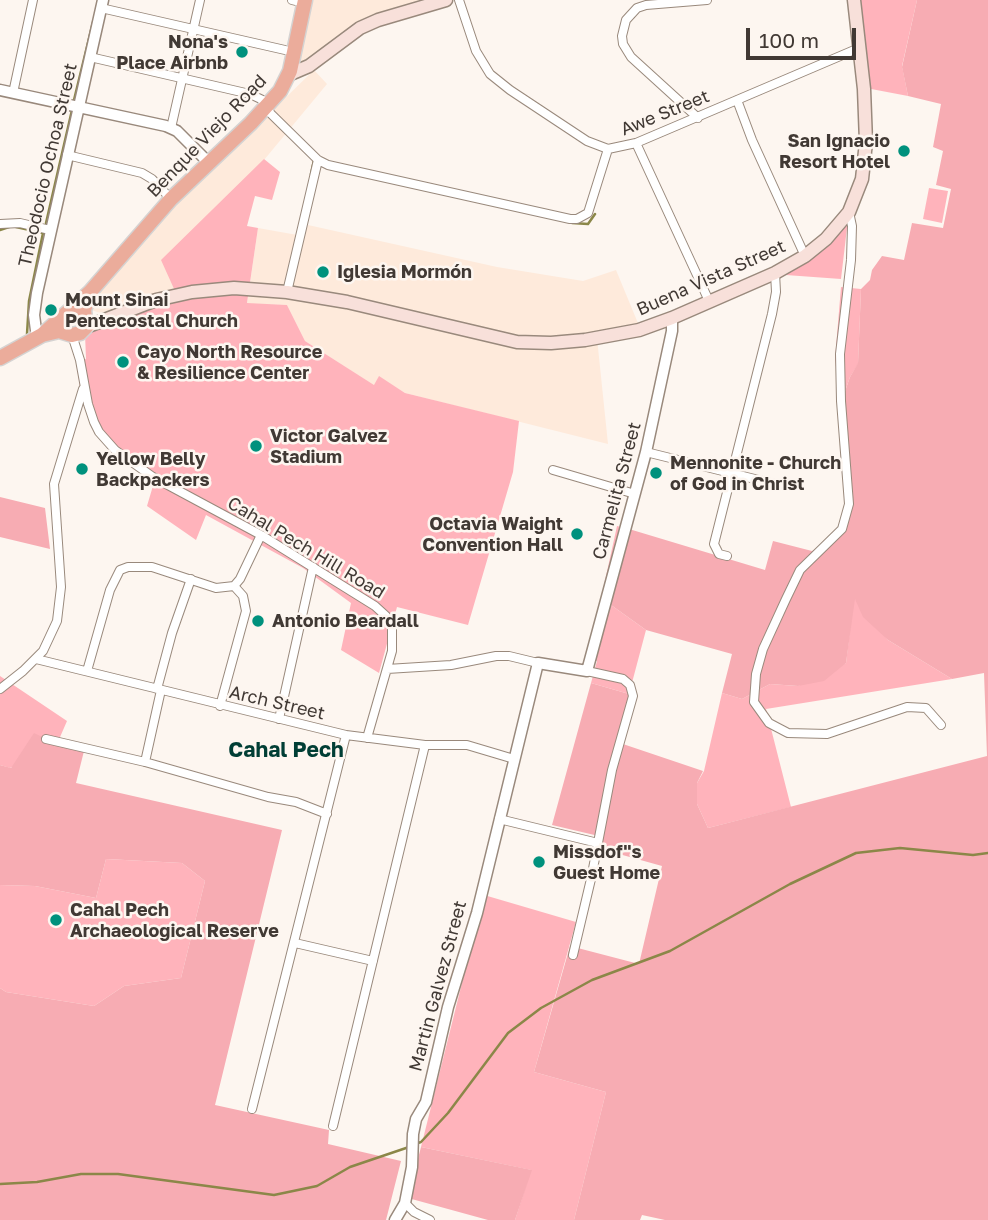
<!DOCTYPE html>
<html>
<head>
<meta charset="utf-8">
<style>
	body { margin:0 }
	#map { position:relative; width:988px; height:1220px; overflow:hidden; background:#fdf6f0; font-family:"Golos Text",sans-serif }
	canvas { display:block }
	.scale { position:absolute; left:746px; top:28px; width:110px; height:32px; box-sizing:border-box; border:4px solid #413934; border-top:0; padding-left:9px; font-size:21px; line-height:24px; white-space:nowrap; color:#413934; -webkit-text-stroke:5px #fdf6f0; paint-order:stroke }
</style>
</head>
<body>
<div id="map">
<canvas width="988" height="1220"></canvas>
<div class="scale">100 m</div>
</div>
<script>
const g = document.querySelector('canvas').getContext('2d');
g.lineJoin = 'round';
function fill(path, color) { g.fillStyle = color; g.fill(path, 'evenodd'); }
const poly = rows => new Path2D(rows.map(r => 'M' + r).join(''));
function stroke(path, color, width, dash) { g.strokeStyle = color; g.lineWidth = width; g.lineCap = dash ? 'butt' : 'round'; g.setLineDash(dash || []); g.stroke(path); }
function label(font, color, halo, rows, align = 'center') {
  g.font = font + ' "Golos Text",sans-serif'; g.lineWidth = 5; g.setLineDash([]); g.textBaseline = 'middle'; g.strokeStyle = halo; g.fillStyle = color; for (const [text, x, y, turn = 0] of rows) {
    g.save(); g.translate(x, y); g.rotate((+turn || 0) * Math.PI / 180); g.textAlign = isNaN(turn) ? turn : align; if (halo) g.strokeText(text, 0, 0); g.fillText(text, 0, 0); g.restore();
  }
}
fill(poly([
	[310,0,444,0,367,21,303,66,297,63],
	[314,70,327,84,264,160,175,291,100,313,89,309,91,301,169,211],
	[308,225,497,267,583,281,616,270,640,328,597,338,608,444,405,393,379,377,375,386,305,341,287,305,247,304,258,228,303,236]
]), '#feeadb');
fill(poly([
	[858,0,917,0,902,66,908,96,866,88],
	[264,159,280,172,272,200,255,196,247,226,258,228,247,303,287,305,305,341,374,385,379,376,405,393,519,421,513,472,468,625,397,607,379,673,341,650,351,603,303,568,206,515,196,540,147,506,155,479,121,459,104,444,94,428,80,387,76,362,86,359,85,334,112,320,108,311,175,291,161,260],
	[929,188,948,191,942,223,923,219],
	[849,211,841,279,772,274,811,252],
	[841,287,861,289,858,364,850,377,841,403,835,359],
	[617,526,629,529,611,605,646,630,629,694,591,683,597,661,588,658],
	[854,597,888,640,952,679,766,709,791,807,708,828,697,804,697,783,704,771,722,693,742,699,770,684,798,686,846,663],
	[0,676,67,721,57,744,10,768,0,765],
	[106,859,182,863,205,881,181,978,124,986,94,1006,6,992,0,988,0,885,35,886,96,898],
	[484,895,576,922,534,1072,606,1092,574,1220,515,1220,531,1170,421,1147]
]), '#ffb3bb');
fill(poly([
	[917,0,988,0,988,1220,665,1220,642,1215,640,1220,574,1220,606,1092,534,1072,570,946,639,964,662,866,601,849,603,837,552,825,591,683,629,694,617,742,703,771,697,783,697,804,708,828,987,756,984,673,952,679,888,640,863,617,855,599,846,663,824,681,798,686,770,684,742,699,722,693,732,654,646,630,611,605,629,529,765,570,773,541,812,551,837,535,847,503,841,403,850,377,858,363,861,289,870,280,872,270,882,256,904,260,912,223,943,228,951,189,936,185,943,151,933,147,941,104,908,96,902,67],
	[0,497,45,508,50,549,0,537],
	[34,733,57,744,84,751,76,783,282,830,215,1105,329,1130,328,1144,401,1161,386,1220,0,1220,0,988,6,992,94,1006,124,986,181,978,205,881,182,863,106,859,96,898,35,886,0,885,0,765,11,768],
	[421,1147,532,1170,515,1220,488,1220,408,1198]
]), '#f7acb3');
stroke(poly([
	[73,104,93,22],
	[311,174,314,160],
	[46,223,72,110],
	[572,223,588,224,595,214],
	[16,227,43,233],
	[0,230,9,227],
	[27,334,29,301,43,233],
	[415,1144,421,1142,448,1113,508,1033,541,1008,592,980,670,951,790,884,856,853,900,848,973,855,988,853],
	[0,1184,37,1182,81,1174,118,1174,274,1195,317,1186,350,1167,409,1147]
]), '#8b8748', 2.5);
const minor = poly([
	[292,0,296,1],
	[459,0,476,51,490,74,510,90,587,141,608,149,636,143,859,48],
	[101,8,285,50],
	[90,57,250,94,269,103],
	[13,93,33,0],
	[737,100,752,140,805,256],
	[265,108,318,160,328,165,570,219,577,219,588,213,608,149],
	[698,118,631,57,623,44,622,36,626,20,637,8,646,5,707,0],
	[171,128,200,0],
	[636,143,709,301],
	[67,155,142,173,152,179,171,199],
	[849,212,852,226,851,260,840,354,841,401,849,504,842,529,800,570,786,599,763,649,756,674,754,702,769,723,788,733,827,734,907,707,926,708,941,725],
	[0,224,20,223,50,230],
	[287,292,318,160],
	[72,335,80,360,88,404,94,422,99,432,115,450,153,477,261,535,375,606,386,616,392,627,392,651,367,738],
	[646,452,779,485],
	[553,470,635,494],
	[727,556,719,554,714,544,772,314,776,292,775,273],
	[36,659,346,735,425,745,467,745,514,759],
	[387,669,451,665,496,656,509,656,538,663],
	[87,671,110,590,120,570,128,567,152,567,216,588,234,586,240,579,261,535],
	[0,689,23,671,43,651,57,621,61,587,54,484,83,389],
	[157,689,172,633,191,579],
	[220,706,246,611,243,596,234,586],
	[279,719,313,567],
	[46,739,145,762,268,797,296,802,327,814],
	[145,762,161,690],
	[499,819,598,843],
	[295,943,373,961],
	[573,955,591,879,612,770,633,696,630,685,623,679,587,671],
	[252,1109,346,735],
	[333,1126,425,745],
	[405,1203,414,1212,430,1220]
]);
const tertiary = poly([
	[0,90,166,126,177,131,209,163],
	[37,338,34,315,37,293,103,0],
	[395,1220,405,1203,412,1167,413,1134,416,1119,426,1102,448,1007,477,913,538,663,587,671,646,452,672,331,672,318]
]);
const secondary = poly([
	[288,75,309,66,360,28,378,20,446,0],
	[86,327,156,300,192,292,234,288,287,292,347,302,517,342,551,343,585,340,639,330,672,318,775,273,805,256,826,239,849,212,862,179,866,142,864,89,854,0]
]);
const trunk = poly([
	[42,335,90,292,171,199,251,123,280,91,290,71,305,0],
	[0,358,42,335,59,331,72,335,80,333,86,327,84,310,90,293]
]);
stroke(minor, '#99897c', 10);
stroke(tertiary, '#99897c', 13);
stroke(secondary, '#99897c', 15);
stroke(trunk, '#d5d3d2', 17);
stroke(minor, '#fff', 8);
stroke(tertiary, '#fff', 10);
stroke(secondary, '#f8e0da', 12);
stroke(trunk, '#ebac9b', 14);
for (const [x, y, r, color] of [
	[242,52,7,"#00917d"],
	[904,151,7,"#00917d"],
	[323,272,7,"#00917d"],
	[51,310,7,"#00917d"],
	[123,362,7,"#00917d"],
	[256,446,7,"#00917d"],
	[82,469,7,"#00917d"],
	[656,473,7,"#00917d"],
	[577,534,7,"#00917d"],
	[258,621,7,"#00917d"],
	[539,862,7,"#00917d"],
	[56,920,7,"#00917d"]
]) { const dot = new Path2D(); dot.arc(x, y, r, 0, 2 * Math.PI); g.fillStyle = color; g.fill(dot); stroke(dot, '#fdf6f0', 2.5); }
label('bold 18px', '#413934', '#fdf6f0', [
	["Nona's",228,42,"right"],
	["Place Airbnb",228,63,"right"],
	["San Ignacio",890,141,"right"],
	["Resort Hotel",890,162,"right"],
	["Iglesia Mormón",337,272],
	["Mount Sinai",65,300],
	["Pentecostal Church",65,321],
	["Cayo North Resource",137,352],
	["& Resilience Center",137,373],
	["Victor Galvez",270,436],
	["Stadium",270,457],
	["Yellow Belly",96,459],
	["Backpackers",96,480],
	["Mennonite - Church",670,463],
	["of God in Christ",670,484],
	["Octavia Waight",563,524,"right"],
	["Convention Hall",563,545,"right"],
	["Antonio Beardall",272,621],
	["Missdof\"s",553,852],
	["Guest Home",553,873],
	["Cahal Pech",70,910],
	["Archaeological Reserve",70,931]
], 'left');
label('18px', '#413934', '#fdf6f0', [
	["Awe Street",665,113,-22],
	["Benque Viejo Road",207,136,-46],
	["Theodocio Ochoa Street",48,165,-77],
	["Buena Vista Street",711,278,-24],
	["Carmelita Street",617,491,-75],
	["Cahal Pech Hill Road",306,548,31],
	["Arch Street",277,703,13],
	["Martin Galvez Street",438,986,-75]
]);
label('bold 21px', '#003e35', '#fdf6f0', [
	["Cahal Pech",286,750]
]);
</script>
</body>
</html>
